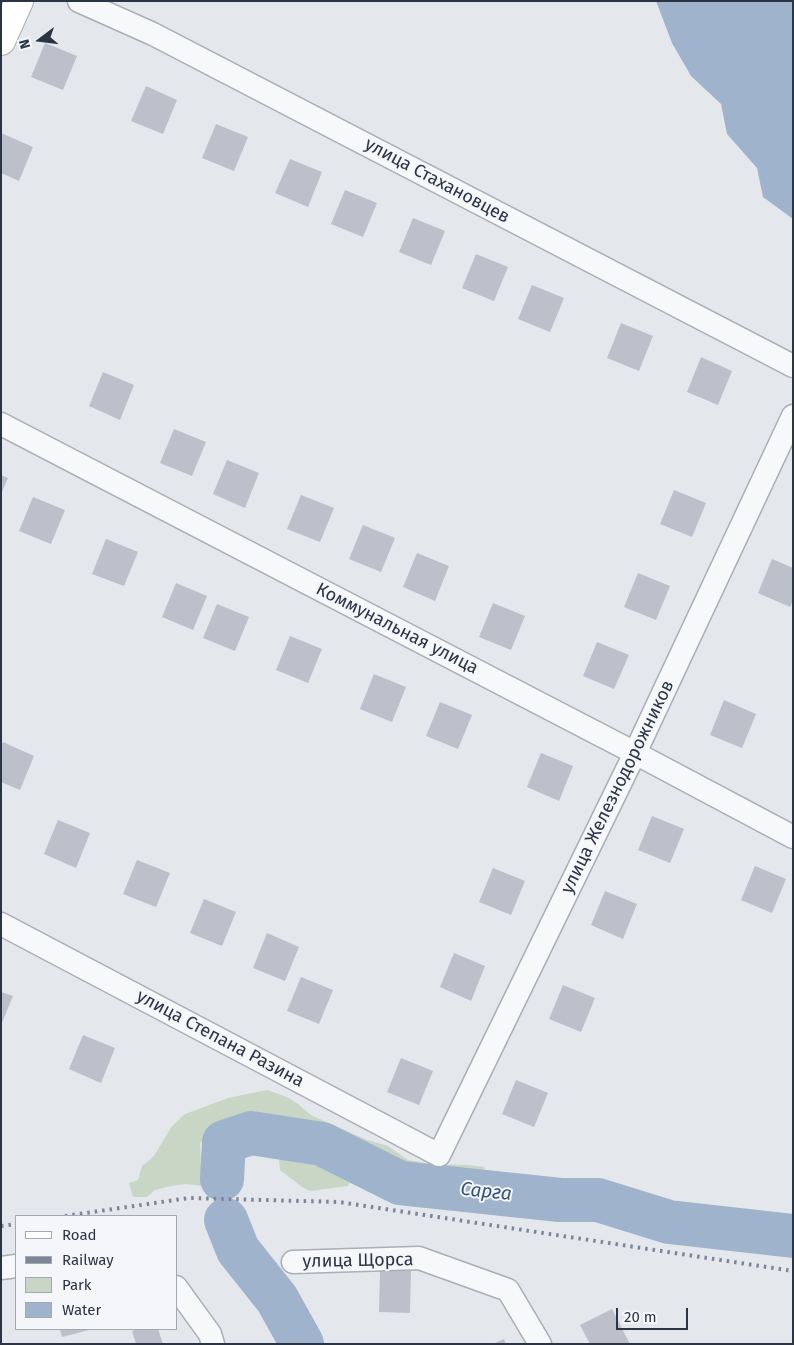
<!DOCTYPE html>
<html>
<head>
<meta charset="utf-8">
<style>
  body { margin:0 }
  #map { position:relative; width:794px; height:1345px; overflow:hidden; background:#e4e7ec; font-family:"Fira Sans",sans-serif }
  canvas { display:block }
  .frame { position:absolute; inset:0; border:2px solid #2b3445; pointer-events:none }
  .legend { position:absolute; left:15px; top:1215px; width:162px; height:115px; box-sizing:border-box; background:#f4f6f9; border:1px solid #a4a8b1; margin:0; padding:6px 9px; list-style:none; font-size:15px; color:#2b3445 }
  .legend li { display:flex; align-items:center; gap:10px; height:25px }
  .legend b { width:25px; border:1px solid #a4a8b1 }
  .north { position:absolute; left:15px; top:15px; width:50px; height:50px; -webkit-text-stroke:4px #f4f6f9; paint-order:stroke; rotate:255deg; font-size:14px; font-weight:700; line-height:20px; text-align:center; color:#2b3445 }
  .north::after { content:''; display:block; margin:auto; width:18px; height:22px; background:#2b3445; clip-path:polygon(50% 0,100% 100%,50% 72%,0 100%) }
  .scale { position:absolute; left:616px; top:1308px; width:72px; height:22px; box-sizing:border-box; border:2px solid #2b3445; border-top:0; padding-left:6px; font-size:15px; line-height:18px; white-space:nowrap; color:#2b3445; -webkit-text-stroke:4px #f4f6f9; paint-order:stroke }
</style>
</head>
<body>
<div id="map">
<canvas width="794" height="1345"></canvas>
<div class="frame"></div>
<ul class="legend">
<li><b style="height:6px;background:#fff"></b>Road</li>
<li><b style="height:6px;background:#7d8696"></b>Railway</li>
<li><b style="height:14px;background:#c9d6c5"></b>Park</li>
<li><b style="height:14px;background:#9fb4cc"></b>Water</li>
</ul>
<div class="north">N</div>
<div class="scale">20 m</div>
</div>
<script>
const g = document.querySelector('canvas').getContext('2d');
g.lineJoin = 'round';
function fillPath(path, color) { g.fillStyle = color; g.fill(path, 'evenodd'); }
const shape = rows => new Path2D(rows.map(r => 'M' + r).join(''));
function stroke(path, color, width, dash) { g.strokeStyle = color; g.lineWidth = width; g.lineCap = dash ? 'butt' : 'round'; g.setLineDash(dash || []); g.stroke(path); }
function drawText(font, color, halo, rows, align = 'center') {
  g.font = font + ' "Fira Sans",sans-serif'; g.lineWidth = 4; g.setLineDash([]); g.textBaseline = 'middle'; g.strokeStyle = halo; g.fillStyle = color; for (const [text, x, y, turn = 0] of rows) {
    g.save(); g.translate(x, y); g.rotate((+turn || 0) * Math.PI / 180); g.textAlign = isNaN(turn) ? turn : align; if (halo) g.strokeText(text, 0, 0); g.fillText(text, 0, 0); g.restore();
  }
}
const green = shape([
  [267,1090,287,1097,298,1104,311,1115,322,1120,367,1140,388,1146,408,1160,431,1164,468,1165,484,1167,492,1187,492,1193,482,1203,469,1198,458,1186,451,1188,442,1188,435,1193,411,1190,399,1175,381,1165,369,1160,358,1162,348,1186,310,1191,302,1187,280,1170,278,1151,270,1144,258,1144,242,1148,232,1145,239,1133,269,1125,271,1117,257,1112,247,1118,223,1126,212,1132,200,1143,201,1167,207,1175,202,1186,186,1184,171,1186,155,1190,147,1197,133,1197,129,1183,138,1180,142,1166,154,1156,172,1126,185,1114,228,1098]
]);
const water = shape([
  [656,1,793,1,793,219,763,197,757,168,727,134,721,104,691,76,672,43]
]);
const river = shape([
  [222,1179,224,1142,251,1133,322,1144,400,1183,560,1200,598,1200,669,1222,793,1236],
  [226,1220,238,1250,277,1299,302,1344]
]);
const building = shape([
  [45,43,77,56,63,90,31,77],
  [146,86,177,100,163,134,131,121],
  [216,124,248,137,234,171,202,158],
  [1,133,33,147,19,181,1,173],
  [290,159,322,172,308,207,275,193],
  [345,190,377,203,363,237,331,224],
  [413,218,445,231,431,265,399,252],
  [476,254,508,267,494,301,462,288],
  [532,285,564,298,550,332,518,319],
  [621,323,653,336,639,371,607,358],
  [701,357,732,371,718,405,687,392],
  [103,372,134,385,120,420,89,406],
  [174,429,206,442,192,476,160,463],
  [227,460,259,473,245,508,213,494],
  [1,475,8,478,1,494],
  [674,490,706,503,692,537,660,524],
  [301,495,334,508,320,542,287,529],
  [33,497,65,510,51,544,19,531],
  [363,525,395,538,381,572,349,559],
  [106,539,138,552,124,586,92,574],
  [417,553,449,566,435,601,403,587],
  [772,559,793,568,793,600,790,607,758,593],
  [638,573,670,586,656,620,624,607],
  [176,583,207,596,193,630,162,617],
  [493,603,525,616,511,650,479,637],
  [217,604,249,617,235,651,203,638],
  [290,636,322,649,308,683,276,670],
  [597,642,629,655,614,689,583,676],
  [374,674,406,687,392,722,360,709],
  [724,700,756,714,742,748,710,735],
  [440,702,472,715,458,749,426,736],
  [3,742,34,756,20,790,1,782,1,746],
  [541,753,573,766,559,801,527,787],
  [652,816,684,829,670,863,638,850],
  [58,820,90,833,76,868,44,854],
  [137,860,170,873,156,907,123,894],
  [755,866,786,879,772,913,741,900],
  [493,868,525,881,511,915,479,902],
  [605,891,637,904,623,939,591,925],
  [204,899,236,912,222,946,190,933],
  [267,933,299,947,285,981,253,968],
  [454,953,485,966,471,1001,440,987],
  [301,977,333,990,319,1024,287,1011],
  [563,985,595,998,581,1032,549,1019],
  [1,992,13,996,1,1025],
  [83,1035,115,1048,101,1083,69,1069],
  [401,1058,433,1071,419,1105,387,1092],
  [516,1080,548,1093,534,1127,502,1114],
  [380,1271,411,1271,410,1313,379,1312],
  [612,1309,630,1344,590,1344,580,1325],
  [60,1329,89,1329,89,1330,62,1337],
  [138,1329,158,1329,163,1344,136,1344,132,1331],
  [504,1339,506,1344,493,1344]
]);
const street = shape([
  [79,1,153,34,793,366],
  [1,424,635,753,793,837],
  [1,924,439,1155,635,753,793,416],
  [293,1262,419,1258,508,1290,540,1344],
  [1,1268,16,1266],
  [176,1287,210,1334,213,1344]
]);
const secondary = shape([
  [1,41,19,1]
]);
const rail = shape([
  [65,1216,189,1198,339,1202,793,1271],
  [1,1226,16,1224]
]);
const streetNames = [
  ["улица Стахановцев",437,181,28],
  ["Коммунальная улица",397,629,27],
  ["улица Железнодорожников",618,787,-64],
  ["улица Степана Разина",220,1039,28],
  ["улица Щорса",358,1261,-1]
];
const waterNames = [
  ["Сарга",486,1192,6]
];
fillPath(green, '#c9d6c5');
fillPath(water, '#9fb4cc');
stroke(river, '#9fb4cc', 44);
fillPath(building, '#bbc0ca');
stroke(street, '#a9aeb7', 25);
stroke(secondary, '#a9aeb7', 30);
stroke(street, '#f7f8fa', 22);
stroke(secondary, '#fff', 28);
stroke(rail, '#7d8696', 4, [2.5, 5]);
drawText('18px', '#2b3445', '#f4f6f9', streetNames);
drawText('italic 19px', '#34527a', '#f4f6f9', waterNames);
</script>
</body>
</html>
